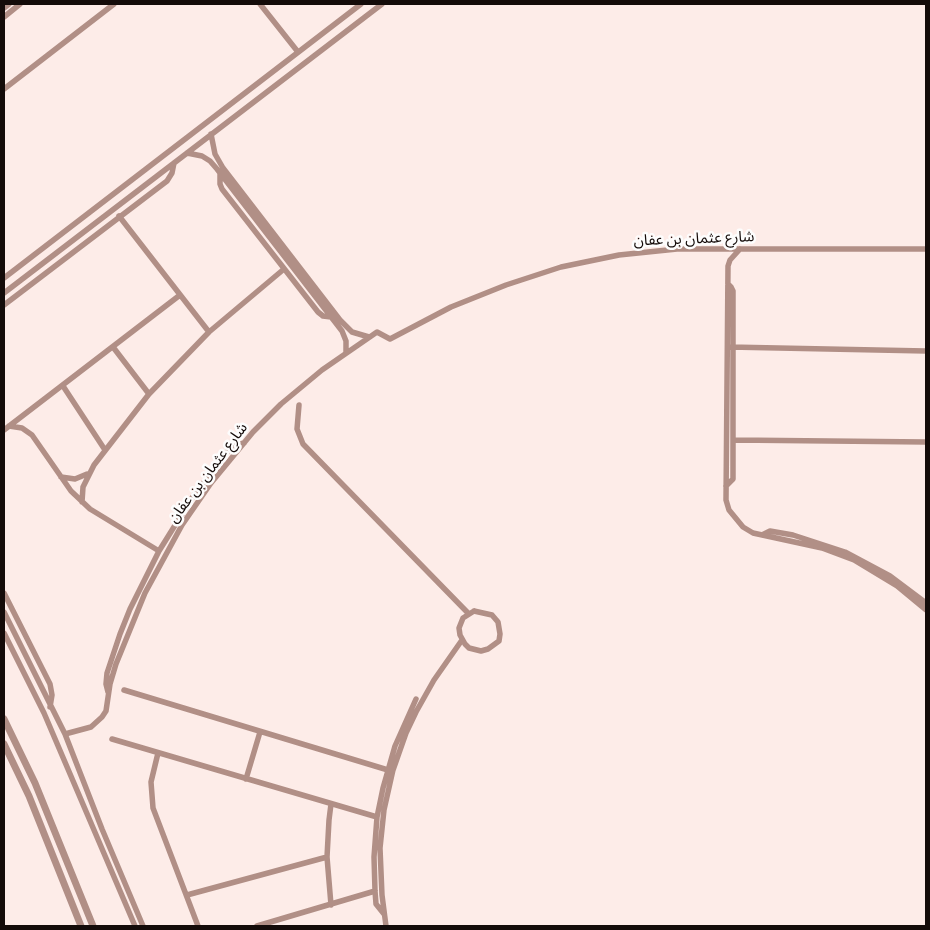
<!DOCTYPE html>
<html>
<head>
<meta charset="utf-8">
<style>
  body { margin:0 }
  #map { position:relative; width:930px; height:930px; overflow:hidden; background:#fdece8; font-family:"Fira Sans Condensed",sans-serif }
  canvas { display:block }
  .frame { position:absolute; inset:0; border:5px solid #140b09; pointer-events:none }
</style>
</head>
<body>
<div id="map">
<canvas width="930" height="930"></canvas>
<div class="frame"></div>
</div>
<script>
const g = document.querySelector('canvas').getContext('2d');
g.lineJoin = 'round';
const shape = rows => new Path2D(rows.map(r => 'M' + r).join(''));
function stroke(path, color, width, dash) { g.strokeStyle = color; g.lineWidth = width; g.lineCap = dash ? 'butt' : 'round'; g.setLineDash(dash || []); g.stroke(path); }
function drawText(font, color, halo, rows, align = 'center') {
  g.font = font + ' "Fira Sans Condensed","Noto Sans Arabic",sans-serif'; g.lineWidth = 5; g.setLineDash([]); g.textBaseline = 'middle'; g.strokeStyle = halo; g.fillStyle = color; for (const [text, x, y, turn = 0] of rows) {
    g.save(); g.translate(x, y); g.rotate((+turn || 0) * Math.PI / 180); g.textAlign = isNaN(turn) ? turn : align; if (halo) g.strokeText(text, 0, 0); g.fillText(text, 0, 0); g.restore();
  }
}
const minor = shape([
  [260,4,298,52],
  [4,8,9,4],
  [4,17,20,4],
  [4,89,114,4],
  [211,134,215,154,223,168,340,320,352,332,369,337],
  [187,153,202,156,210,161,217,169,342,331,346,341,346,353],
  [220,173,220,184,222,189,318,312,323,316,331,317],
  [119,216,209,332],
  [740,249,730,260,728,266,726,500,729,510,743,527,753,533,822,548,854,560,897,586,926,610],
  [4,278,361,4],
  [4,293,382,4],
  [4,305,167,181,172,173,174,163],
  [113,347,149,394],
  [729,347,926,351],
  [63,386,105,450],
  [299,405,297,429,303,444,468,613],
  [9,426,22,428,32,435,71,491,90,509,159,551],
  [4,430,180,295],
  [733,440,926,442],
  [61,477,75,479,87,474],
  [726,486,733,479,733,291,731,287,728,284],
  [82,502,83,487,94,465,149,394,209,332,284,269],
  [762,535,770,531,793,535,845,552,890,576,926,603],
  [4,593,50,684,52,695,50,707],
  [474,611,492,615,498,622,500,634,499,641,488,649,481,651,469,648,465,644,460,635,459,628,463,618,474,611],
  [4,612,65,734,102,829,143,926],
  [4,633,44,713,135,926],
  [124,690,388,770],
  [108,692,106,684,107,673,120,634,130,609,159,551,192,498,227,452,234,446,244,443],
  [65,734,91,727,102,717,106,711,110,684,116,664,145,593,182,525,211,483,253,432,281,404,322,370,377,332,390,339,451,307,506,285,561,267,619,255,677,249,926,249],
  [112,739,377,817],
  [158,753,151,782,153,808,198,926],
  [246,779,260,732],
  [187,895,327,857],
  [331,905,327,857,329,820,331,804],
  [384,914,376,904,375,891,374,857,377,817,383,788,395,746,416,699],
  [257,926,375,891],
  [386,926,382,895,380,848,384,810,393,770,406,733,416,712,434,680,462,640]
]);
const tertiary = shape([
  [4,719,35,783,93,926],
  [4,744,29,796,81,926]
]);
const streetNames = [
  ["شارع عثمان بن عفان",694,239,-2],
  ["شارع عثمان بن عفان",208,473,-53]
];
stroke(minor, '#b18f86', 5.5);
stroke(tertiary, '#b18f86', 7);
drawText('15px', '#140b09', '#fdfdfd', streetNames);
</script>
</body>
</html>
